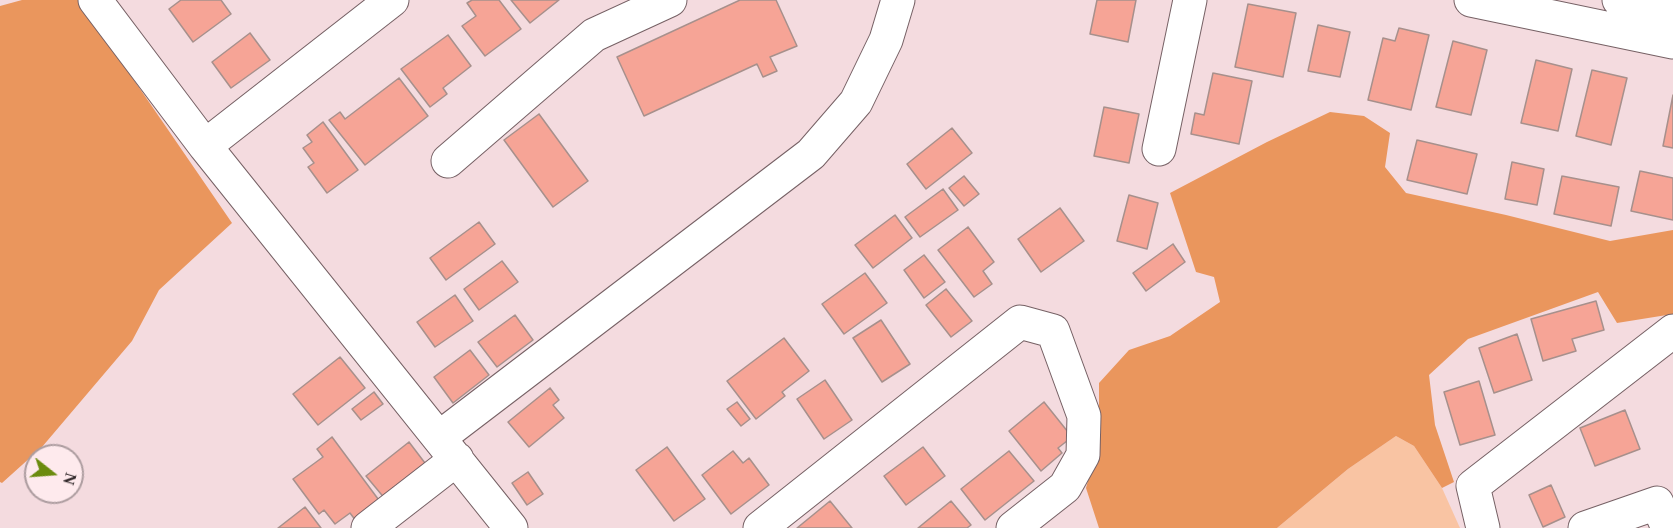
<!DOCTYPE html>
<html>
<head>
<meta charset="utf-8">
<style>
  body { margin:0 }
  #map { position:relative; width:1673px; height:528px; overflow:hidden; background:#f4dbdf; font-family:Georgia,serif }
  canvas { display:block }
  .north { position:absolute; left:24px; top:444px; width:60px; height:60px; box-sizing:border-box; background:#feeaed; border:2px solid #ac9c9f; border-radius:50%; rotate:107deg; font-size:16px; font-weight:700; line-height:24px; text-align:center; color:#302729 }
  .north::after { content:''; display:block; margin:auto; width:21px; height:27px; background:#6b8b0e; clip-path:polygon(50% 0,100% 100%,50% 72%,0 100%) }
</style>
</head>
<body>
<div id="map">
<canvas width="1673" height="528"></canvas>
<div class="north">N</div>
</div>
<script>
const g = document.querySelector('canvas').getContext('2d');
g.lineJoin = 'round';
function fillPath(path, color) { g.fillStyle = color; g.fill(path, 'evenodd'); }
const shape = rows => new Path2D(rows.map(r => 'M' + r).join(''));
function stroke(path, color, width, dash) { g.strokeStyle = color; g.lineWidth = width; g.lineCap = dash ? 'butt' : 'round'; g.setLineDash(dash || []); g.stroke(path); }
const green = shape([
  [1396,436,1414,446,1442,488,1460,528,1277,528,1348,469]
]);
const forest = shape([
  [22,0,79,0,232,223,159,290,132,341,42,447,2,483,0,482,0,6],
  [1330,112,1364,116,1390,133,1385,167,1406,193,1506,215,1610,241,1673,230,1673,314,1617,323,1598,292,1468,339,1429,375,1435,425,1454,482,1442,488,1414,446,1396,436,1348,469,1277,528,1099,528,1086,488,1099,440,1099,383,1129,350,1170,336,1220,302,1214,277,1196,272,1170,193,1267,142]
]);
const building = shape([
  [181,0,221,0,231,14,193,42,169,9,181,0],
  [472,0,499,0,521,29,485,56,462,26,476,16,467,3,472,0],
  [511,0,559,0,530,23,511,0],
  [740,0,776,0,797,46,770,57,777,71,763,77,757,64,644,116,617,57,740,0],
  [1097,0,1136,0,1128,42,1090,34,1097,0],
  [1248,4,1296,13,1283,77,1235,67,1248,4],
  [1318,25,1350,32,1340,77,1308,71,1318,25],
  [1399,28,1429,35,1411,110,1368,100,1383,38,1395,41,1399,28],
  [250,33,270,60,231,88,212,62,250,33],
  [448,35,471,66,443,88,447,94,430,107,401,69,448,35],
  [1453,41,1487,50,1471,115,1436,107,1453,41],
  [1536,60,1572,69,1558,131,1521,123,1536,60],
  [1592,70,1627,78,1611,145,1576,136,1592,70],
  [1213,73,1252,81,1239,144,1191,134,1195,113,1204,115,1213,73],
  [399,78,428,116,365,165,329,120,340,112,345,119,399,78],
  [1673,95,1673,148,1663,146,1673,95],
  [1104,107,1139,114,1129,163,1094,156,1104,107],
  [539,114,588,181,553,207,504,140,539,114],
  [323,122,358,170,327,193,308,167,314,163,303,148,312,142,307,135,323,122],
  [952,128,972,153,926,189,907,164,952,128],
  [1417,140,1477,154,1467,194,1407,180,1417,140],
  [1512,162,1544,169,1537,205,1505,199,1512,162],
  [1640,171,1673,178,1673,220,1631,211,1640,171],
  [964,176,979,194,964,206,949,188,964,176],
  [1562,176,1619,187,1611,226,1554,214,1562,176],
  [943,189,958,210,920,237,905,217,943,189],
  [1129,195,1158,203,1147,249,1117,241,1129,195],
  [1060,208,1084,241,1041,272,1018,239,1060,208],
  [895,215,912,238,873,268,855,245,895,215],
  [479,222,495,244,446,280,430,258,479,222],
  [968,227,994,262,983,271,992,284,974,297,938,250,968,227],
  [1173,244,1185,262,1146,291,1133,273,1173,244],
  [924,255,945,282,924,298,904,270,924,255],
  [502,261,518,282,479,310,464,289,502,261],
  [865,273,887,303,844,334,822,304,865,273],
  [946,289,972,321,951,337,926,305,946,289],
  [455,295,473,321,435,347,417,322,455,295],
  [1596,301,1604,330,1572,339,1576,351,1543,361,1531,319,1596,301],
  [515,315,533,340,497,367,478,342,515,315],
  [881,320,910,364,882,382,853,338,881,320],
  [1517,334,1532,380,1494,393,1479,348,1517,334],
  [784,338,809,371,782,392,785,396,756,419,727,381,784,338],
  [470,350,489,375,453,403,434,377,470,350],
  [340,357,365,388,318,425,293,394,340,357],
  [825,380,852,420,824,439,797,399,825,380],
  [1479,381,1495,435,1460,445,1444,392,1479,381],
  [550,388,559,400,553,405,564,418,529,447,508,422,550,388],
  [374,392,383,404,361,420,352,409,374,392],
  [737,402,750,419,741,426,727,409,737,402],
  [1044,402,1072,437,1058,448,1062,453,1041,471,1009,431,1044,402],
  [1625,410,1640,449,1595,466,1580,428,1625,410],
  [332,437,384,507,359,525,350,513,335,524,324,510,319,514,293,479,323,457,317,449,332,437],
  [409,442,428,467,386,500,366,476,409,442],
  [667,447,705,499,674,521,636,470,667,447],
  [923,447,945,476,906,505,884,476,923,447],
  [733,451,743,463,749,458,769,485,731,514,702,475,733,451],
  [1009,451,1034,481,985,520,961,489,1009,451],
  [528,472,543,494,527,505,512,483,528,472],
  [1551,485,1565,517,1543,527,1529,495,1551,485],
  [830,501,852,528,797,528,830,501],
  [951,501,971,525,967,528,918,528,951,501],
  [305,507,321,528,278,528,305,507]
]);
const minor = shape([
  [95,0,205,146,511,528],
  [1471,0,1673,42],
  [1619,0,1673,11],
  [205,146,392,0],
  [1159,149,1190,0],
  [448,161,594,35,670,0],
  [440,437,811,154,856,102,886,40,898,0],
  [368,528,457,459],
  [760,528,1020,322,1053,331,1084,416,1083,455,1065,487,1013,528],
  [1483,528,1473,486,1673,331],
  [1585,528,1657,503,1668,528]
]);
fillPath(green, '#f9c4a3');
fillPath(forest, '#ea965d');
fillPath(building, '#f6a496');
stroke(building, '#a7908c', 1.5);
stroke(minor, '#766165', 35);
stroke(minor, '#fff', 33);
</script>
</body>
</html>
